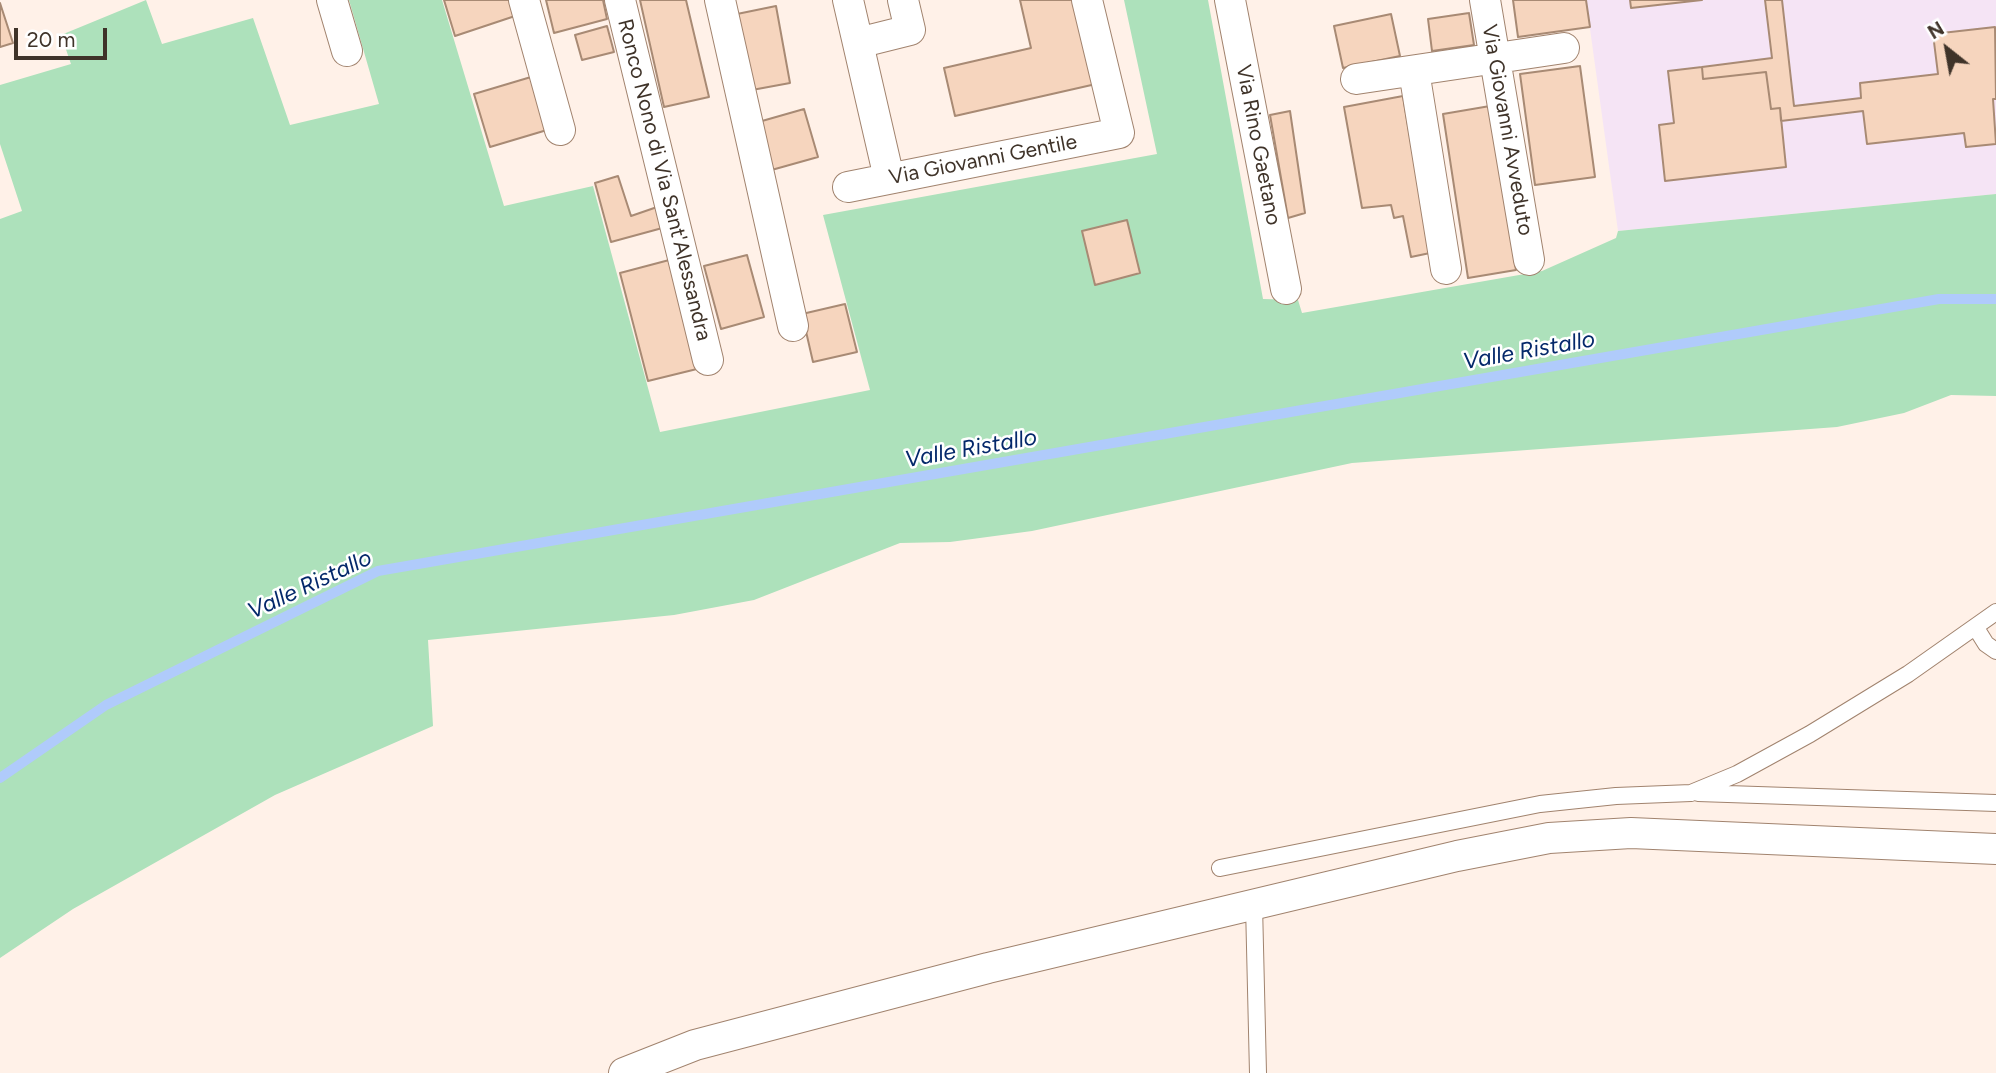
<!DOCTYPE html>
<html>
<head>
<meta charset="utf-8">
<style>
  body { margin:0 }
  #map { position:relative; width:1996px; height:1073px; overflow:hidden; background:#fff1e8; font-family:Figtree,sans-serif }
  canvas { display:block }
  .north { position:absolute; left:1912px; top:14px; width:70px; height:70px; -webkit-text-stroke:5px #fff; paint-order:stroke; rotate:329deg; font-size:19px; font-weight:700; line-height:28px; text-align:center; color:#3f3329 }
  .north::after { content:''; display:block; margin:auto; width:24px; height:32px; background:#3f3329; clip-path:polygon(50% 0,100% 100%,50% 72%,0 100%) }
  .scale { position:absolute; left:14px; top:28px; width:93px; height:32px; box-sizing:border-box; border:4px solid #3f3329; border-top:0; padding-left:9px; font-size:21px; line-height:24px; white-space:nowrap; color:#3f3329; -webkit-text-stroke:5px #fff; paint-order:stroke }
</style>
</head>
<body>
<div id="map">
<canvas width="1996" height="1073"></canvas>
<div class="north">N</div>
<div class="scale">20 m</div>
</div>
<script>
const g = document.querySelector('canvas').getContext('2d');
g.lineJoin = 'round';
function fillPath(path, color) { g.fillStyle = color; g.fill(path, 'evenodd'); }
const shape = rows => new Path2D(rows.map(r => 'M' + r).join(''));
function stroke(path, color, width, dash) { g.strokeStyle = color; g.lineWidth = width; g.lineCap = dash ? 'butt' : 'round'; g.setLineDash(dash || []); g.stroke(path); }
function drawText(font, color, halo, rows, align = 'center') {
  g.font = font + ' Figtree,sans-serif'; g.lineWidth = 5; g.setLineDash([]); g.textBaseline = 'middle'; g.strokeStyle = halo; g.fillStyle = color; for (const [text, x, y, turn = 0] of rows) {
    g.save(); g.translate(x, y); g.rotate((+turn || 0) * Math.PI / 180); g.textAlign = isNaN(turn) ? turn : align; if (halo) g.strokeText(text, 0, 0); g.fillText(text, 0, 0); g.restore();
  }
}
const education = shape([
  [1586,0,1996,0,1996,194,1618,231]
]);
const green = shape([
  [146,0,162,44,253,18,290,125,379,104,349,0,442,0,504,206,593,186,660,432,870,390,823,215,1157,154,1124,0,1208,0,1263,299,1298,300,1302,313,1542,271,1616,238,1618,231,1996,194,1996,396,1951,395,1904,413,1837,427,1352,463,1032,531,950,542,900,543,754,600,674,615,428,640,433,726,275,795,73,909,0,958,0,219,22,211,0,144,0,85,71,64,61,35]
]);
const stream = shape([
  [0,778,106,705,378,571,1939,299,1996,299]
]);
const building = shape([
  [444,0,510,0,515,16,455,36,444,0],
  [546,0,603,0,607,19,554,33,546,0],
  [640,0,686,0,709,97,664,107,640,0],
  [1020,0,1075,0,1096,84,955,116,944,68,1031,48,1020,0],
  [1513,0,1586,0,1590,27,1518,37,1513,0],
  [1630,0,1702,0,1631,8,1630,0],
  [1765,0,1782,0,1794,106,1861,98,1860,83,1938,74,1933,34,1995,27,1996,99,1993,99,1996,144,1966,147,1964,133,1867,144,1863,111,1781,121,1780,108,1771,109,1766,72,1703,79,1702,67,1772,58,1765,0],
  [0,3,13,43,0,47,0,3],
  [776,6,790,83,752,90,737,14,776,6],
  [1469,13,1474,45,1432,51,1428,19,1469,13],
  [1391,14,1400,56,1343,68,1334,26,1391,14],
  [607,26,614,52,582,60,575,35,607,26],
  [1580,66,1595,177,1535,185,1520,74,1580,66],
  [1702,67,1703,79,1766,72,1771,109,1780,108,1786,167,1665,181,1659,125,1674,123,1668,71,1702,67],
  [531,77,547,130,490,147,474,94,531,77],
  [1403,96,1430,253,1411,257,1403,216,1394,218,1391,205,1362,208,1344,107,1403,96],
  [1490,106,1516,270,1468,278,1443,114,1490,106],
  [804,109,818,157,768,171,755,123,804,109],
  [1290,111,1305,213,1288,218,1270,115,1290,111],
  [618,176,631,216,660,206,666,227,611,242,595,183,618,176],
  [1127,220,1140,273,1095,285,1082,231,1127,220],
  [747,255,764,317,721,329,704,266,747,255],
  [673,259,701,368,648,381,620,273,673,259],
  [845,304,857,352,813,362,802,314,845,304]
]);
const lane = shape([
  [1976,628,1986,644,1996,651],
  [1698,793,1996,803],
  [1220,868,1540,804,1616,796,1691,793,1737,774,1810,734,1908,674,1996,612],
  [1254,905,1258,1073]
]);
const street = shape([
  [332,0,347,51],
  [524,0,560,130],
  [620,0,708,360],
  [720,0,793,326],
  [848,0,889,178],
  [1230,0,1286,289],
  [1485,0,1529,260],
  [858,43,910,30,903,0],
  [1414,71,1446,269],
  [1356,79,1564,48],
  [848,187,1119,133,1087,0],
  [624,1073,695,1045,988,968,1457,856,1549,838,1631,833,1996,849]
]);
const streetNames = [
  ["Via Giovanni Avveduto",1507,130,80],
  ["Via Rino Gaetano",1258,145,79],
  ["Via Giovanni Gentile",983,160,-11],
  ["Ronco Nono di Via Sant'Alessandra",664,180,76]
];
const waterNames = [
  ["Valle Ristallo",1529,351,-10],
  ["Valle Ristallo",971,449,-10],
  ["Valle Ristallo",310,585,-25]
];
fillPath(education, '#f5e4f5');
fillPath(green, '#ade1bb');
stroke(stream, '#b0cbfb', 10);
fillPath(building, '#f6d5be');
stroke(building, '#a88a74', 2);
stroke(lane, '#a1836e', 18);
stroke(street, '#a1836e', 32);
stroke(lane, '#fff', 16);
stroke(street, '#fff', 30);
drawText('21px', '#3f3329', '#fff', streetNames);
drawText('italic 23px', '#04286a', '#fff', waterNames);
</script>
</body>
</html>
